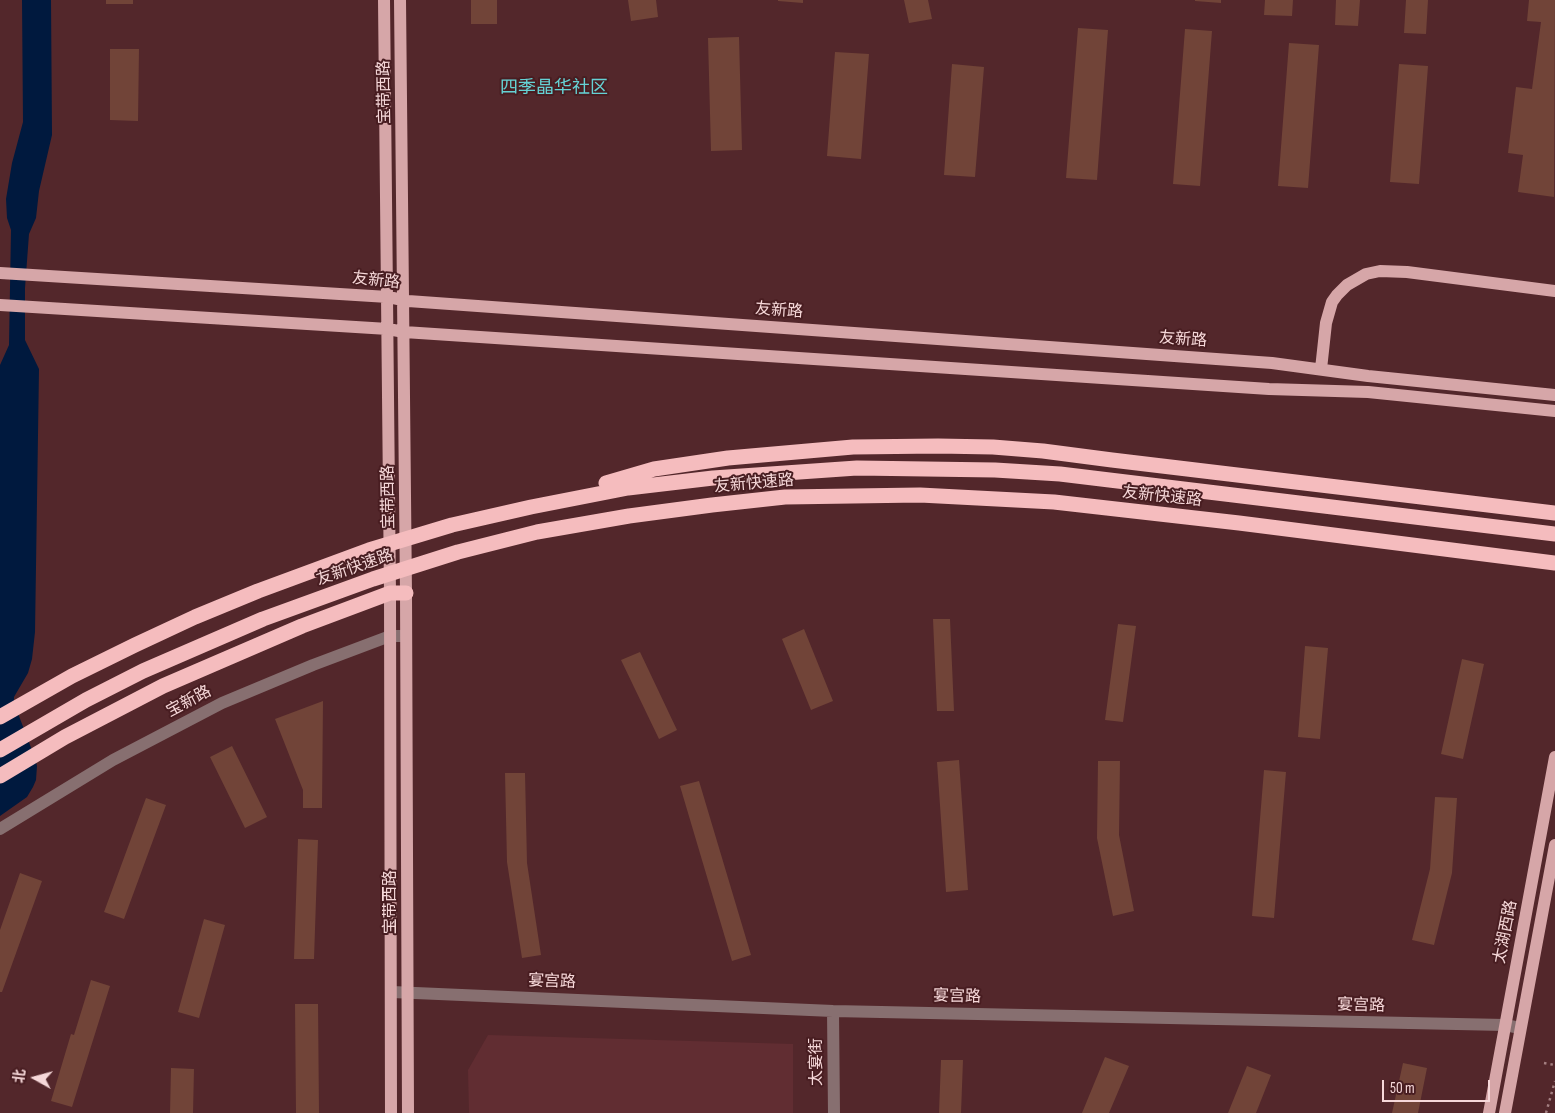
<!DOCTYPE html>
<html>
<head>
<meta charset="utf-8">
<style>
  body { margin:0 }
  #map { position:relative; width:1555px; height:1113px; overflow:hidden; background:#53272b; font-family:"Sofia Sans Condensed","Noto Sans SC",sans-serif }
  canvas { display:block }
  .north { position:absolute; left:10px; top:1053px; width:50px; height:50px; -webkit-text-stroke:4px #481d21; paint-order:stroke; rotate:277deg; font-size:14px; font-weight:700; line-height:20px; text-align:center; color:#f6d8d9 }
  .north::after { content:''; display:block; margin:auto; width:18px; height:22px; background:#f6d8d9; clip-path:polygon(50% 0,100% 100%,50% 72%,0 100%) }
  .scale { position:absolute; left:1382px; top:1080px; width:108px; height:22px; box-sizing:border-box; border:2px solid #f6d8d9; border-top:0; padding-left:6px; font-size:15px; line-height:18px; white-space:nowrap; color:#f6d8d9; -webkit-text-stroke:4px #481d21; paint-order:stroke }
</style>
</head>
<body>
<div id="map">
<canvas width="1555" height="1113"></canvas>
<div class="north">北</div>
<div class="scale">50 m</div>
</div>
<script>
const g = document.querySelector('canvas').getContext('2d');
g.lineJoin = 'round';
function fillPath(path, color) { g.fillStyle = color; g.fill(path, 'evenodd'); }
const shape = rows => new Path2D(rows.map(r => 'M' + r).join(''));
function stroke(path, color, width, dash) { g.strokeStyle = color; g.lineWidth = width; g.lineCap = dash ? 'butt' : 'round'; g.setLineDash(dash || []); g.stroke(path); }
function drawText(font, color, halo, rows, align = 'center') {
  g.font = font + ' "Sofia Sans Condensed","Noto Sans SC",sans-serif'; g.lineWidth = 4; g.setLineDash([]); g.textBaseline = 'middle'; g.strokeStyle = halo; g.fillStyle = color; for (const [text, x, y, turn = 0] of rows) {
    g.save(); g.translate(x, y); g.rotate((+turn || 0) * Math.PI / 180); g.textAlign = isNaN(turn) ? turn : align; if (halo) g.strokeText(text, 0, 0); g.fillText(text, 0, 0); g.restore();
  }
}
const built = shape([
  [488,1035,793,1044,793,1113,469,1113,468,1070]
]);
const water = shape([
  [22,0,51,0,52,135,39,191,36,218,29,234,25,288,25,340,39,369,35,632,32,659,28,673,14,697,14,703,35,758,37,766,36,780,33,787,27,797,0,816,0,365,9,345,11,230,7,218,6,199,12,163,23,122]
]);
const building = shape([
  [106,0,133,0,133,4,106,4],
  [471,0,497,0,497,24,471,24],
  [628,0,656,0,658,17,631,21],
  [778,0,803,0,803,3,778,1],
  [904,0,928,0,932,19,909,23],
  [1195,0,1221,0,1221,3,1195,1],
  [1265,0,1293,0,1292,16,1264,15],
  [1336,0,1360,0,1358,26,1335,25],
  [1406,0,1428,0,1426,34,1404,33],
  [1529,0,1555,0,1554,197,1518,192,1523,155,1508,153,1516,87,1532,89,1541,22,1527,21],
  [1078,28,1108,30,1097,180,1066,178],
  [1185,29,1212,31,1200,186,1173,184],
  [739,37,742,150,711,151,708,38],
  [1289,43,1319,45,1308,188,1278,186],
  [110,49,139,49,138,121,110,120],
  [835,52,869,54,861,159,827,156],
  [952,64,984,67,975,177,944,175],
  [1399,64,1428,66,1419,184,1390,182],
  [933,619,950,619,954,711,937,711],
  [1118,624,1136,626,1123,722,1105,720],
  [804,629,833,701,811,710,782,639],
  [1305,646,1328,648,1320,739,1298,737],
  [640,652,677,730,659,739,621,660],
  [1462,659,1484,664,1463,759,1441,754],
  [323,701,322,808,303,808,303,790,275,719],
  [232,746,267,817,245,828,210,757],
  [959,760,968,890,946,892,937,762],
  [1098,761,1120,761,1119,835,1134,911,1113,916,1097,838],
  [1264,770,1286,772,1274,918,1252,916],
  [505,773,525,773,527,863,541,955,522,958,507,862],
  [699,781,751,955,732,961,680,786],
  [1435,797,1457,798,1452,873,1434,945,1412,940,1430,869],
  [146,798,166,805,124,919,104,912],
  [298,839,318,840,314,959,294,959],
  [20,873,42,881,2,992,0,992,0,930],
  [204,919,225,925,199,1018,178,1012],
  [91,980,110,986,72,1107,51,1101,71,1034,74,1035],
  [295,1004,318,1004,319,1113,296,1113],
  [1105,1057,1129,1066,1109,1113,1082,1113],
  [941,1060,963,1060,961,1113,939,1113],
  [1403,1063,1427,1068,1418,1113,1392,1113],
  [1247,1066,1271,1075,1256,1113,1228,1113],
  [171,1068,194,1069,193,1113,170,1113]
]);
const path = shape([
  [1544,1063,1555,1065],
  [1546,1113,1555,1081]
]);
const minor = shape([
  [0,829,113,760,222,703,313,665,390,636,406,636],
  [392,992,833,1011,1505,1025,1520,1028],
  [833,1011,834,1113]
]);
const major = shape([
  [384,0,390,593,391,1113],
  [400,0,406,593,408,1113],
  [0,273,388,297,408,301,1272,363,1368,376,1555,395],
  [0,305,388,329,404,332,1269,389,1368,392,1555,411],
  [1321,369,1326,323,1332,302,1337,295,1347,285,1366,274,1380,271,1407,272,1555,291],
  [1489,1113,1555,757],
  [1505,1113,1555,845]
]);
const highway = shape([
  [606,483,654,469,728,458,853,447,938,446,993,447,1043,451,1112,460,1555,513],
  [0,717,72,676,135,645,195,617,258,591,369,550,452,525,531,507,628,488,713,478,857,468,995,470,1060,474,1555,534],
  [0,750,86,700,143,671,263,619,373,579,458,552,537,532,629,516,712,505,785,497,920,495,1054,502,1239,523,1555,563],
  [0,776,65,737,163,686,302,626,390,593,406,593]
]);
const streetNames = [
  ["宝带西路",385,92,-91],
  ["友新路",376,281,6],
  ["友新路",779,311,4],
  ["友新路",1183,340,4],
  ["友新快速路",754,484,-5],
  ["宝带西路",389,497,-91],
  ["友新快速路",1162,497,6],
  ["友新快速路",355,568,-19],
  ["宝新路",189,702,-28],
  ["宝带西路",391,902,-90],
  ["太湖西路",1506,932,-79],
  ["宴宫路",552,982,2],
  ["宴宫路",957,997,1],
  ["宴宫路",1361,1006,1],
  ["太宴街",817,1062,-90]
];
const neighbourhoodNames = [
  ["四季晶华社区",554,88]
];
fillPath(built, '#612d32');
fillPath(water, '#00193e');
fillPath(building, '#714438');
stroke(path, '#a47f81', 2.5, [2.5, 4]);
stroke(minor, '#876f70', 12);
stroke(major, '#d6a6a8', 12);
stroke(highway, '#f5bcbe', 15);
drawText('16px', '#f6d8d9', '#481d21', streetNames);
drawText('18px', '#65d2d4', '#481d21', neighbourhoodNames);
</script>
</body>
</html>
